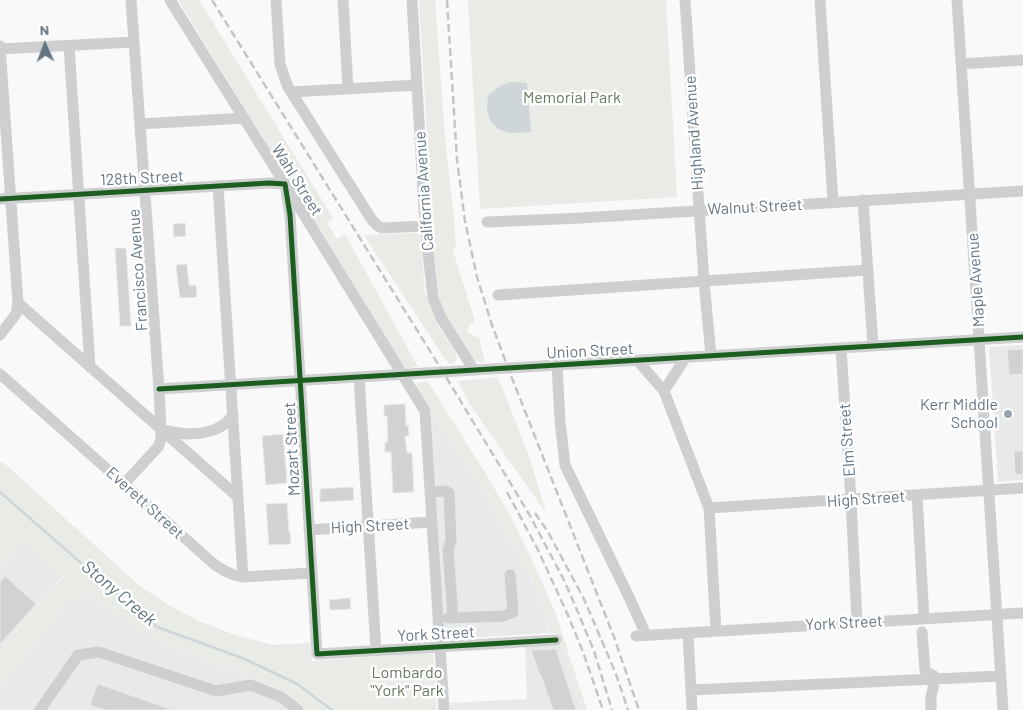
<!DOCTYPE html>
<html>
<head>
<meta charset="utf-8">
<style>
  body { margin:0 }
  #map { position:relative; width:1023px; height:710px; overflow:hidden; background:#f9f9f9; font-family:Barlow,sans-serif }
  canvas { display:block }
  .north { position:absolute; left:20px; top:20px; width:50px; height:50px; -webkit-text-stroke:4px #fff; paint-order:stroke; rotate:358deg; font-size:14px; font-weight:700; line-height:20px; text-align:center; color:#657683 }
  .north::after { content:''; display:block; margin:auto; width:18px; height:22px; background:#657683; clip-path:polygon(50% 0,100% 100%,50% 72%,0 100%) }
</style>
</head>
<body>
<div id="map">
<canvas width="1023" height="710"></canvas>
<div class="north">N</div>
</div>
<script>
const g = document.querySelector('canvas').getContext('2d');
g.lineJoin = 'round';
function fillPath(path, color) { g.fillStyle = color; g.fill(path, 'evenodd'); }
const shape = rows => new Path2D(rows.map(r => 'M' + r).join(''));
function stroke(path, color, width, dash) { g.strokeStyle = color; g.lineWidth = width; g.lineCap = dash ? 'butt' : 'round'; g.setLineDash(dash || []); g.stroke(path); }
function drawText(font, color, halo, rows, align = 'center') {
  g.font = font + ' Barlow,sans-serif'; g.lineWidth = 5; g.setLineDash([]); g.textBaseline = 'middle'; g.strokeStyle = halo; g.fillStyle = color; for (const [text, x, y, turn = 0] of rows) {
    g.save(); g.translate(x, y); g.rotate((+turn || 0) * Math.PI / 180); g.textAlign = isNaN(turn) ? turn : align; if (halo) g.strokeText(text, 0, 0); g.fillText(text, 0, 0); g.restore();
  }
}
const built = shape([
  [1023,345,1023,480,998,482,989,347],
  [431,410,484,492,541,597,549,633,449,639,445,636],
  [23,540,64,575,0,649,0,567],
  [82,595,93,599,172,648,217,664,262,682,292,697,307,710,0,710,0,686,69,599],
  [561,645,582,710,450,710,449,703,527,699,525,647]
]);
const green = shape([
  [178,0,199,0,333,218,327,223,337,239,345,234,418,367,407,368,403,365],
  [419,0,435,0,445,138,453,209,456,247,453,251,475,321,469,326,467,332,476,337,479,337,485,363,476,361,472,357,455,334,441,307,438,293,431,242,433,237],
  [468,0,666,0,677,197,480,209],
  [416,233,419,235,421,242,425,294,439,327,454,350,457,357,455,362,451,365,445,359,364,235],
  [498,377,529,456,546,513,470,405,458,381],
  [417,382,428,382,486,474,511,517,540,577,555,612,587,710,582,710,561,645,556,633,549,633,541,597,484,492,417,388],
  [0,462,5,464,140,586,170,606,201,622,238,636,274,645,310,643,312,661,433,652,437,710,307,710,292,697,262,682,217,664,172,648,141,630,93,599,82,595,69,599,0,686,0,649,64,576,23,540,0,567]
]);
const water = shape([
  [510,82,527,83,531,132,509,133,498,129,490,120,487,111,488,96,498,87]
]);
const stream = shape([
  [0,492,89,570,157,627,245,659,297,684,332,710]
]);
const building = shape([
  [185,223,186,236,174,237,173,224,185,223],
  [115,248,126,248,131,326,120,326,115,248],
  [187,264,189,286,196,285,197,297,180,298,176,265,187,264],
  [1023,349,1023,374,1009,375,1007,350,1023,349],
  [405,404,406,426,408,425,409,436,405,436,407,453,412,453,414,492,393,493,391,452,385,452,385,442,388,442,387,416,384,416,384,405,405,404],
  [283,434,287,483,266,485,262,436,283,434],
  [1014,451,1023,451,1023,474,1015,475,1014,451],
  [353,487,354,500,320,502,320,489,353,487],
  [287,503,289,533,290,533,291,544,269,545,266,504,287,503],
  [5,576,36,604,0,644,0,582,5,576],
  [350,598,351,609,330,610,329,600,350,598],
  [556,649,576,710,553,710,541,675,540,675,531,650,556,649],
  [98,684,170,709,170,710,105,710,90,705,98,684]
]);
const minor = shape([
  [170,0,285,184,425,411,444,710],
  [276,0,280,64,285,79,288,87,372,220,378,226,382,228,425,226],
  [343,0,348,89],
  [412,0,425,226,433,298,441,318,474,370],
  [685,0,704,281,711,356],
  [820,0,833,202],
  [957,0,1003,710],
  [0,46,18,303,16,314,0,335],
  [69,46,90,367],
  [0,49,134,42],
  [961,64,1023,60],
  [291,92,417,85],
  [140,124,244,118],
  [218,186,243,577],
  [0,199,269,183,285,184,290,215,317,654,556,640],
  [863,200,873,346],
  [487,222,581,218,1023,191],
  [498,295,868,270],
  [18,303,238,497],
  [841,348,851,500,857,623],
  [637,360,664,391,709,508,716,631],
  [557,365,560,421,565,465,629,597,646,635],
  [0,374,215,565,225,571,234,575,243,577,311,573],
  [359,377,376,650],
  [159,389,1023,337],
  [664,391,686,357],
  [161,430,186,434,202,433,214,430,222,426,228,421,233,415],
  [124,484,158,447,161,439,161,430,159,389,131,0],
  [430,492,445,491,449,493,451,541,448,549,453,618],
  [917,495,924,619],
  [709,508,1023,488],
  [309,530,431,522],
  [448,618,504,616,513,612,510,575],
  [922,632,925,670,926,672,933,675,935,679,931,697,931,710],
  [688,633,692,710],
  [636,636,1023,613],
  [691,690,1001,676],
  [40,710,78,655,99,652,216,691,251,685,281,697,298,710]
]);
const rail = shape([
  [212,0,443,372,529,514,564,580,577,610,594,651,612,710],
  [447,0,457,160,465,221,477,277,492,325,508,368,614,637,639,710],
  [507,492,537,548,567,613,583,652,603,710],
  [535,513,548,532,584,599,616,674,628,710]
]);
const cycleway = shape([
  [0,199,269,183,285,184,290,215,317,654,556,640],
  [159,389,1023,337]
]);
const markers = [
  [1008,414,5,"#99a4ac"]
];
const parkNames = [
  ["Memorial Park",572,98],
  ["Lombardo",407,673],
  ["\"York\" Park",407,691]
];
const streetNames = [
  ["Highland Avenue",694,133,-94],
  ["128th Street",142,178,-3],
  ["Wahl Street",297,180,58],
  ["California Avenue",424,191,-94],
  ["Walnut Street",755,207,-3],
  ["Francisco Avenue",138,270,-94],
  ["Maple Avenue",976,280,-94],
  ["Union Street",590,351,-3],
  ["Elm Street",847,440,-94],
  ["Mozart Street",292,449,-93],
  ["High Street",866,499,-4],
  ["Everett Street",145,503,42],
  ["High Street",370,526,-3],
  ["York Street",844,623,-3],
  ["York Street",436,634,-3]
];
const poiNames = [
  ["Kerr Middle",998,405],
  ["School",998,423]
];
const waterNames = [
  ["Stony Creek",119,593,40]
];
fillPath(built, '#e8e9e9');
fillPath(green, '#e8ebe6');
fillPath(water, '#ced6d9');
stroke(stream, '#ced6d9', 2.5);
fillPath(building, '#d0d2d3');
stroke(building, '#e8e8e8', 1);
stroke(minor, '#cecfd0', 11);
stroke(rail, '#c3c5c6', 2.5, [8, 4]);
stroke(cycleway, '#1b5e20', 5);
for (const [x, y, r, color] of markers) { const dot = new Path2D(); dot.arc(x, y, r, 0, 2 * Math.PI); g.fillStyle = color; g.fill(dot); stroke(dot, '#fff', 2); }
drawText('16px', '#687a64', '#fff', parkNames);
drawText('16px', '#657683', '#fff', streetNames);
drawText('16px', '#657683', '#fff', poiNames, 'right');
drawText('italic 18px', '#60757c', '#fff', waterNames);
</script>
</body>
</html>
